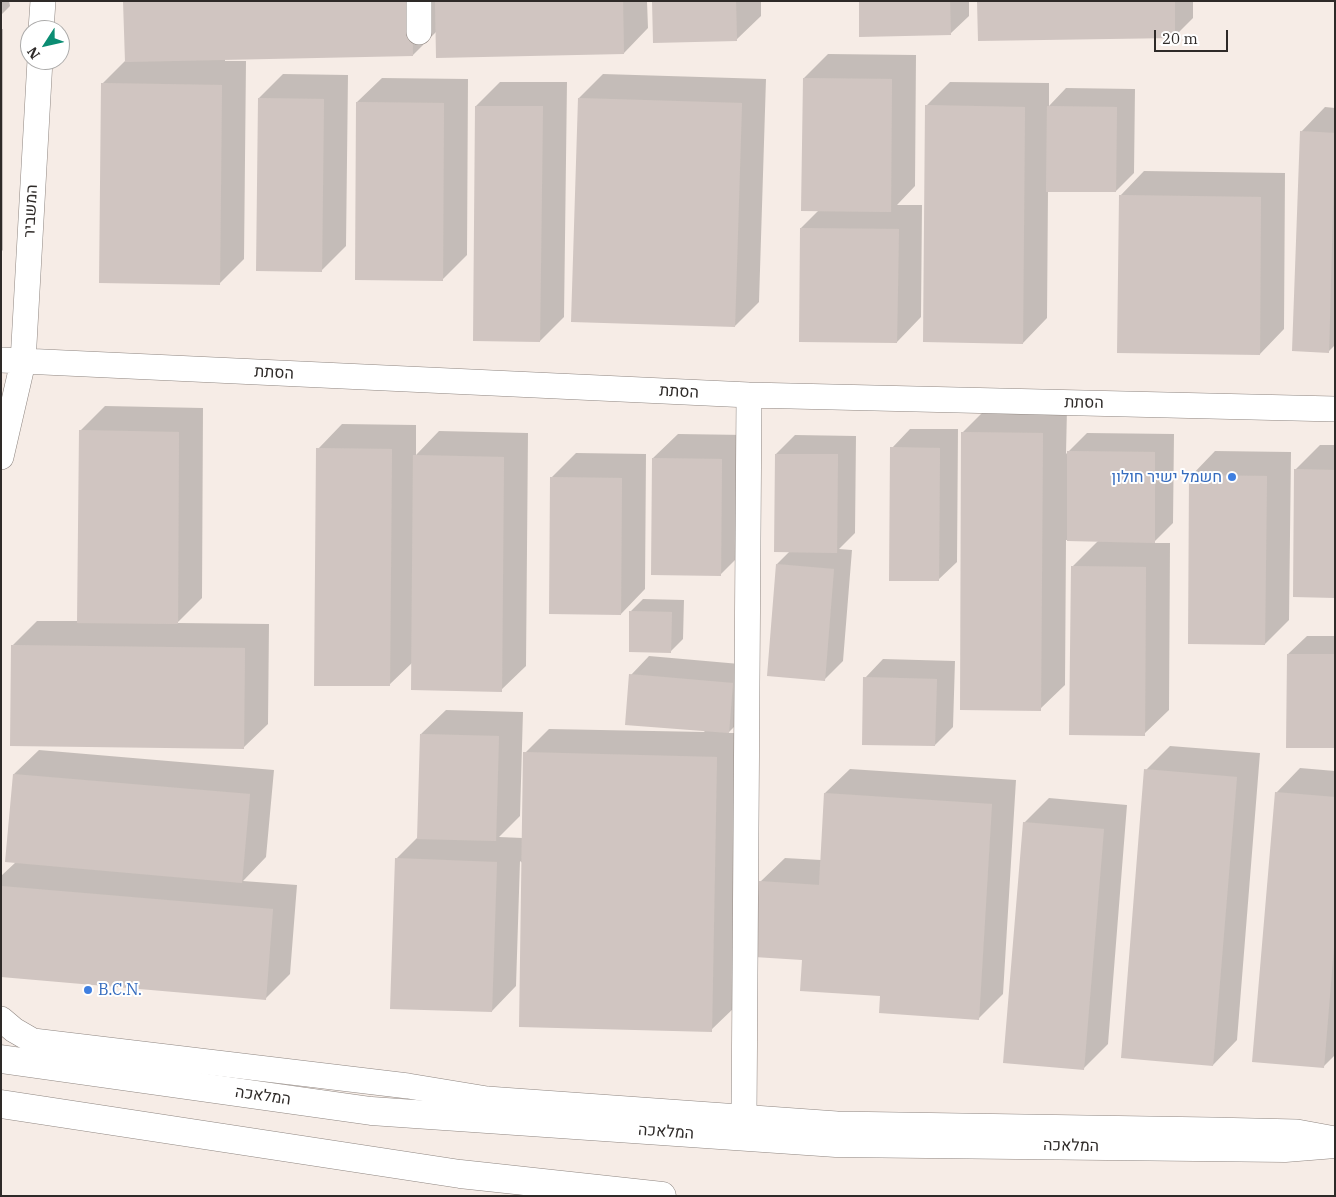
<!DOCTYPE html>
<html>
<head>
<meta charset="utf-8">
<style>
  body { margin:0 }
  #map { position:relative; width:1336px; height:1197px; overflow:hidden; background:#f6ece6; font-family:"IBM Plex Serif",serif }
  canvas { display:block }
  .frame { position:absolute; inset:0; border:2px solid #2e2a28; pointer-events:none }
  .north { position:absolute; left:20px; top:20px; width:50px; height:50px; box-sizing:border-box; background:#fff; border:1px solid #abaaa9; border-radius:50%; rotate:235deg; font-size:14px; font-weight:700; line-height:20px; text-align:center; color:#2e2a28 }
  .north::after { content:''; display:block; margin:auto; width:18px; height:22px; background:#0b8d73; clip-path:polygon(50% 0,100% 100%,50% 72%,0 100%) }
  .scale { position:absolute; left:1154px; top:30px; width:74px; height:22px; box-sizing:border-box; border:2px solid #2e2a28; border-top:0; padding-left:6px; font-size:15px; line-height:18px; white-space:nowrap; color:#2e2a28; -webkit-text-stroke:4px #fff; paint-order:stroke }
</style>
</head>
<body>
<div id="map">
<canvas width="1336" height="1197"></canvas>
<div class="frame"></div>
<div class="north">N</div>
<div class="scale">20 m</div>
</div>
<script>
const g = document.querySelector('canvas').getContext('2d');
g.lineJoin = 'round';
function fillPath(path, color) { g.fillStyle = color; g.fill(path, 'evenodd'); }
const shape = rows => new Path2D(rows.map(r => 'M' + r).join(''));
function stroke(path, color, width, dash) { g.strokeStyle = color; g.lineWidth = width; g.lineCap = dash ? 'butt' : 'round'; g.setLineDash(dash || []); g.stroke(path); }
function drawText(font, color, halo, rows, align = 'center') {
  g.font = font + ' "IBM Plex Serif",Heebo,serif'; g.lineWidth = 4; g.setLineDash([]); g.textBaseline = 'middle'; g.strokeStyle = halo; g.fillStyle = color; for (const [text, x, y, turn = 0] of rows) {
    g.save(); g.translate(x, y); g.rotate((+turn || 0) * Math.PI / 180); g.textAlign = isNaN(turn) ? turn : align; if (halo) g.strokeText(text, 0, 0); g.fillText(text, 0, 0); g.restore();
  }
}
const shadow = shape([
  [1,1,9,1,10,6,1,15],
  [125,1,647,1,648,28,624,53,437,31,413,55,225,59,225,61,246,61,244,259,219,284,102,84,126,60],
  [654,1,761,1,761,16,736,40],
  [860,1,969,1,969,16,950,34],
  [978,1,1193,1,1193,18,1175,36],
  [1,29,3,29,3,250,1,252],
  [828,54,916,55,915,186,897,205,922,205,921,317,897,342,801,228,819,210,804,78],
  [283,74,348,75,346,246,321,271,259,98],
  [603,74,766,79,759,302,735,326,579,98],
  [382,78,468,79,467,255,442,280,357,102],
  [500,82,567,82,564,317,540,341,476,106],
  [950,82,1049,83,1049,106,1066,88,1135,89,1134,173,1116,191,1048,190,1047,318,1023,343,926,106],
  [1325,107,1335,108,1335,345,1329,351,1301,132],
  [1144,171,1285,173,1284,329,1260,354,1120,196],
  [105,406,203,408,202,598,177,623,269,624,268,724,243,748,13,645,37,621,78,621,80,431],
  [987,408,1067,409,1066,454,1087,433,1174,434,1173,523,1153,543,1170,543,1169,710,1144,734,1072,567,1098,541,1066,540,1065,685,1040,709,962,433],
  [342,424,416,425,416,455,439,431,528,433,526,666,501,690,413,662,389,685,318,449],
  [910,429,958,429,957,562,938,580,892,448],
  [678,434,746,435,745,550,720,575,653,458],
  [795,435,856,436,855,533,839,549,852,550,843,661,824,680,777,564,790,551,776,454],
  [1320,445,1335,445,1335,596,1295,470],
  [1215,451,1291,452,1289,620,1265,644,1191,476],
  [576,453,646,454,645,589,621,614,551,478],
  [643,599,684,600,683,639,671,651,630,612],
  [1307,636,1335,636,1335,747,1288,654],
  [649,656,751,665,747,714,728,733,741,733,736,1006,711,1030,520,861,516,986,492,1011,397,858,419,836,421,734,446,710,523,712,520,816,499,837,523,838,525,753,549,729,705,732,631,675],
  [883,659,955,661,953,727,935,745,865,678],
  [1170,746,1260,753,1237,1040,1213,1065,1146,770],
  [39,750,274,770,266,857,243,881,297,885,290,974,265,999,1,975,1,876,16,862,14,774],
  [1300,768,1335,771,1335,1055,1323,1067,1276,793],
  [850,769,1016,780,1003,994,978,1019,881,995,803,959,760,882,785,858,821,860,825,793],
  [1049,798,1127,805,1108,1044,1083,1069,1024,823]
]);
const building = shape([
  [123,1,412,1,413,56,125,62],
  [435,1,623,1,624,54,436,58],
  [652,1,736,1,737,41,653,43],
  [859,1,950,1,951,35,859,37],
  [977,1,1175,1,1175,38,978,41],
  [803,78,892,79,891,212,801,211],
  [101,83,222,85,220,285,99,283],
  [258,98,324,99,322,272,256,271],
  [578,98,742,103,735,327,571,322],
  [356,102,444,103,443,281,355,280],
  [925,105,1025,107,1023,344,923,342],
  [475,106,543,106,540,342,473,341],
  [1047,106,1117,107,1116,192,1046,192],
  [1300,131,1335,133,1329,353,1292,351],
  [1119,195,1261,197,1260,355,1117,353],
  [800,228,899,229,897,343,799,342],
  [79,430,179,432,178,624,77,623],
  [961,432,1043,433,1041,711,960,710],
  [890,447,940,448,939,581,889,581],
  [316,448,392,449,390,686,314,686],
  [1067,451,1155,452,1155,543,1067,541],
  [775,454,838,454,837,553,774,552],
  [413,455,504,457,502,692,411,690],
  [652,458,722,459,721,576,651,575],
  [1294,469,1335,470,1335,598,1293,597],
  [1189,475,1267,476,1265,645,1188,644],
  [550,477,622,478,621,615,549,614],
  [776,564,834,569,825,681,767,676],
  [1071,566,1146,567,1145,736,1069,735],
  [629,611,672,612,671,653,629,652],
  [11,645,245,648,244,749,10,746],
  [1287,654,1335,654,1335,748,1286,748],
  [629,674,733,683,729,733,625,725],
  [863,677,937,679,935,746,862,745],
  [420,734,499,736,496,841,417,839],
  [523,752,717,757,712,1032,519,1027],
  [1144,769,1237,777,1213,1066,1121,1058],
  [13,774,250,794,242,883,5,862],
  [1275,792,1335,797,1335,934,1324,1068,1252,1062],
  [824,793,992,804,979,1020,879,1013,880,996,800,991,802,960,754,957,759,881,819,885],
  [1023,822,1104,829,1084,1070,1003,1063],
  [395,858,497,862,492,1012,390,1009],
  [1,886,273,909,266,1000,1,977]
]);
const minor = shape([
  [41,30,43,1],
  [419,32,419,1],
  [1,360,749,395,1335,409],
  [1,457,23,362,40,60],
  [1,1019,14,1030,33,1041,408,1086,487,1099,837,1124,1212,1130,1297,1132,1335,1139],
  [744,1118,749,395]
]);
const major = shape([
  [1,1059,371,1111,836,1143,1285,1148,1335,1144],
  [1,1104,460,1174,662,1196]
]);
const markers = [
  [1232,477,5,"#3f7fe0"],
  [88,990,5,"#3f7fe0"]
];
const streetNames = [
  ["המשביר",31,211,-87],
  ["הסתת",274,373,3],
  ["הסתת",679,392,3],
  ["הסתת",1084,403,1],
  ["המלאכה",263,1096,8],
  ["המלאכה",666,1132,4],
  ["המלאכה",1071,1146,1]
];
const shopNames = [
  ["חשמל ישיר חולון",1222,477],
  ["B.C.N.",98,990,"left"]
];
fillPath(shadow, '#0003');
fillPath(building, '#d0c5c1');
stroke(minor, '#8f8681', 26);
stroke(major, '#8f8681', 29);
stroke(minor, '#fff', 25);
stroke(major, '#fff', 28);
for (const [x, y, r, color] of markers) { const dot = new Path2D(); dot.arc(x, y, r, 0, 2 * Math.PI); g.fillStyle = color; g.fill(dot); stroke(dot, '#fff', 2); }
drawText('16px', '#2e2a28', '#fff', streetNames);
drawText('16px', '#366cbe', '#fff', shopNames, 'right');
</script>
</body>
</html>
